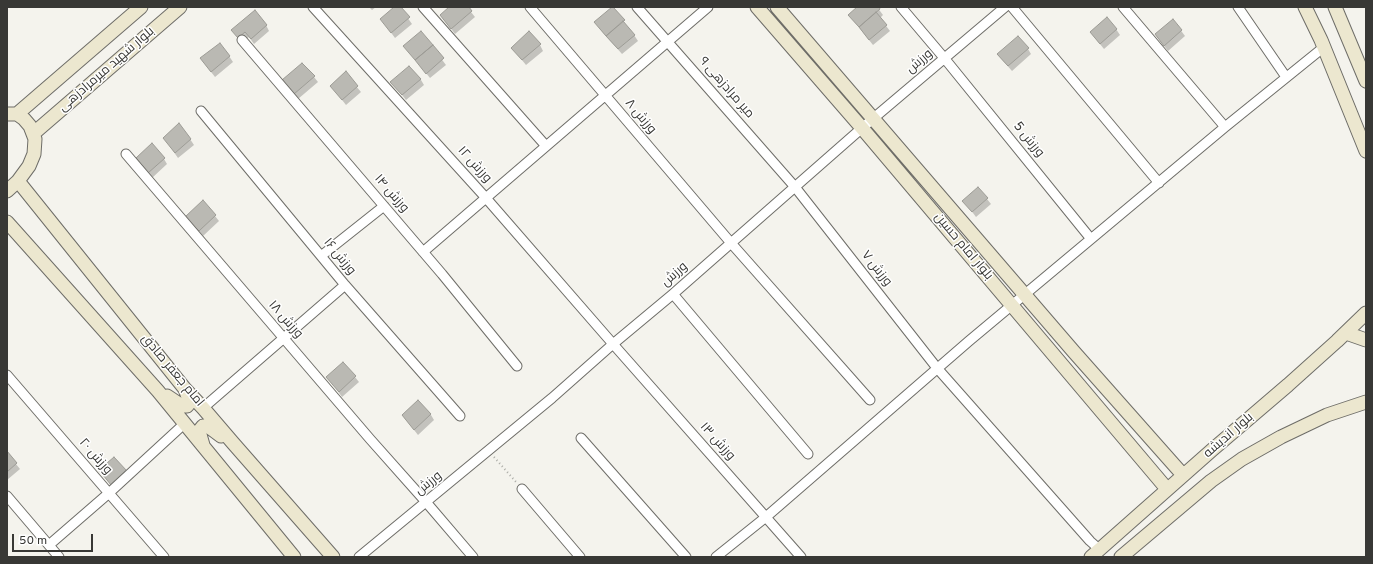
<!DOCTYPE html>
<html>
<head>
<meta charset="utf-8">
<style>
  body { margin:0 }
  #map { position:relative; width:1373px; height:564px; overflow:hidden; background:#f4f3ed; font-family:Overpass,sans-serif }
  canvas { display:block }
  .frame { position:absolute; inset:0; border:8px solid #383835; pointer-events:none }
  .scale { position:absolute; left:12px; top:534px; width:81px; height:18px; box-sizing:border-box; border:2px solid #383835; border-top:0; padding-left:5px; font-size:12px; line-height:14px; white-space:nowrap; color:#383835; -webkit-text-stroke:3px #fff; paint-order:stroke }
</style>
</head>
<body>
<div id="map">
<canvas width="1373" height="564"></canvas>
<div class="frame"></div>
<div class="scale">50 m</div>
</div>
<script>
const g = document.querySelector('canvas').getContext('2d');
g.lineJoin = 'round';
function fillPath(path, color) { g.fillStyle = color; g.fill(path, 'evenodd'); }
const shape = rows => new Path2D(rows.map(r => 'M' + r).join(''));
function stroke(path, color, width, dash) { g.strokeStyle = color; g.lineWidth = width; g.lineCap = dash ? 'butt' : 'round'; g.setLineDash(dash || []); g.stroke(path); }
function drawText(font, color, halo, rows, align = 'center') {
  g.font = font + ' Overpass,Cairo,sans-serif'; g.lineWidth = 3; g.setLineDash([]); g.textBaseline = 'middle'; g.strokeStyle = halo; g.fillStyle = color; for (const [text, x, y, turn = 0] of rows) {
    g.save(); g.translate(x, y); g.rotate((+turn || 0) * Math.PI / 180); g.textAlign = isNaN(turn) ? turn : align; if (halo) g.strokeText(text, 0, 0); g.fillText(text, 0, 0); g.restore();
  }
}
const shadow = shape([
  [369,7,376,7,372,10],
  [396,7,400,7,412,24,395,38,381,19],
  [450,7,467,7,475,17,455,34,441,15],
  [858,7,877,7,883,15,880,18,890,31,873,45,849,15],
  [1173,20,1185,36,1168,51,1156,35],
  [266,25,269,31,254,44,249,37,242,43,233,30],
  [599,28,634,35,638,41,622,54],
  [1116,29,1120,35,1104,49,1091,33],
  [421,32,446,65,430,78,404,46],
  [540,45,543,51,526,65,512,48],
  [1028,49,1031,54,1012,71,998,55],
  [229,56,233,62,215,77,201,59],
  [302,64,314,77,318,82,298,99,287,86],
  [409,67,421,80,424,85,406,100,392,82],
  [345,73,361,92,346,105,331,86],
  [164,138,190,139,194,145,178,158],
  [137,158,164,159,167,164,152,178],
  [987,199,991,204,976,217,964,201],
  [215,216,219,221,203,236,190,222],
  [343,363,355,377,359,382,342,397,328,377],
  [418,401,431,415,434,420,418,435,403,416],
  [7,453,20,469,7,480]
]);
const building = shape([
  [394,7,401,7,410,17,391,33,380,19,394,7],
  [449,7,469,7,472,11,451,29,440,15,449,7],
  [612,7,613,7,625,20,606,36,594,22,612,7],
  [857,7,879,7,880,9,859,27,848,15,857,7],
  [255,10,267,25,251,39,245,32,238,38,231,30,255,10],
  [876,12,887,25,869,40,859,27,876,12],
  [1107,17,1117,29,1100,44,1090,32,1107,17],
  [1173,19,1182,30,1164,46,1155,34,1173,19],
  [623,21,635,35,618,49,606,36,623,21],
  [421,31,433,45,415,60,403,46,421,31],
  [529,31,541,44,522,60,511,48,529,31],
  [1018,36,1029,48,1008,66,997,54,1018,36],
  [220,43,230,56,211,72,200,58,220,43],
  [433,45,444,58,426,74,415,60,433,45],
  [302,63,315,76,294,94,282,80,302,63],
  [409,66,421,79,402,95,390,82,409,66],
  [346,71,358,86,342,100,330,86,346,71],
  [179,123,191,139,175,153,163,138,179,123],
  [152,143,165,158,148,173,136,158,152,143],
  [978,187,988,198,972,212,962,201,978,187],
  [203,200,216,215,199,231,185,217,203,200],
  [343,362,356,376,339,392,326,377,343,362],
  [418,400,431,414,414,430,402,415,418,400],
  [7,451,17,463,7,472,7,451],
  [114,457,127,471,111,485,99,470,114,457]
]);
const path = shape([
  [494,457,516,482]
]);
const street = shape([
  [313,7,486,198,613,344,801,557],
  [423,7,546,146],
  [530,7,731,243,870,400],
  [637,7,795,187,937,368,1090,541,1099,549],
  [901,7,945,59,1091,239],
  [1012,7,1159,183],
  [1123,7,1225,127],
  [1238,7,1286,77],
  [242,40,442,274,517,366],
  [201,111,345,285,460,416],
  [126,154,370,439,426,502,473,557],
  [423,252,708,7],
  [321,256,384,206],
  [673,294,808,454],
  [7,375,164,557],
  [203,408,345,285],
  [581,438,686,557],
  [522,489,580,557],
  [7,496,59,557],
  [49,545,109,493,184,424],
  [359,557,552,398,613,344,673,294,862,128,1005,7],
  [716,557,766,517,969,341,1225,127,1324,47]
]);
const secondary = shape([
  [757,7,862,128,1167,489],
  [777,7,1074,352,1183,475],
  [1305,7,1321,40,1366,151],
  [1335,7,1366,81],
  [7,114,17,114,24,119,30,126,35,139,34,154,29,166,18,181,7,191],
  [17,114,141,7],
  [34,133,180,7],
  [18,181,185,389,203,408,233,443,333,557],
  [7,222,158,391,294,557],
  [1346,333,1366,340],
  [167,396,182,406,187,406,190,402,185,389],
  [203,445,199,431,203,426,206,426,209,427,221,436],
  [1091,557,1212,450,1288,385,1337,341,1366,313],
  [1121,557,1211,481,1242,459,1281,437,1327,415,1366,402]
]);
const streetNames = [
  ["ورزش",920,62,-40],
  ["بلوار شهید میرمرادزهی",107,70,-41],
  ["میر مرادزهی ۹",726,88,49],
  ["ورزش ۸",640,117,50],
  ["ورزش 5",1028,140,51],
  ["ورزش ۱۲",474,165,48],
  ["ورزش ۱۴",391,194,49],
  ["بلوار امام حسین",963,247,50],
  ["ورزش ۱۶",339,257,51],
  ["ورزش ۷",876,269,52],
  ["ورزش",675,275,-41],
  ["ورزش ۱۸",285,320,49],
  ["امام جعفر صادق",172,371,50],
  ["بلوار اندیشه",1229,436,-41],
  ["ورزش ۱۳",717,442,48],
  ["ورزش ۲۰",95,457,49],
  ["ورزش",429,484,-39]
];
fillPath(shadow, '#0003');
fillPath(building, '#bab9b3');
stroke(building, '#9c9b95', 1);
stroke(street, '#6e6d68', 11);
stroke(secondary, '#6e6d68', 15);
stroke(path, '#aaaaa5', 2, [1, 3]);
stroke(street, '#fff', 9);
stroke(secondary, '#ece7cf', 13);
drawText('13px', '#383835', '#fff', streetNames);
</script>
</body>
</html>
